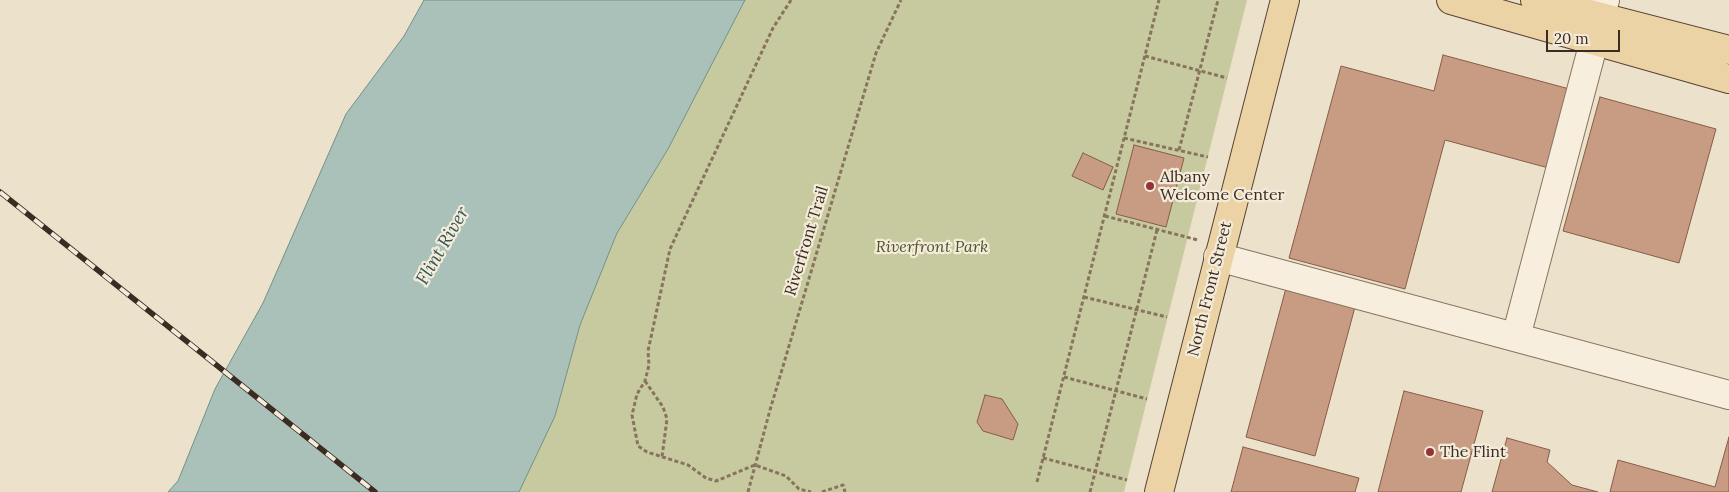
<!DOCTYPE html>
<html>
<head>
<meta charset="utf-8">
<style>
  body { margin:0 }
  #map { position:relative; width:1729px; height:492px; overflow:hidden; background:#ece1ca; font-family:Lora,serif }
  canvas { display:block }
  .scale { position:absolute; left:1546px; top:30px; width:74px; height:22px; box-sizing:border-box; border:2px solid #3a2c22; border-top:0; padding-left:6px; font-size:15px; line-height:18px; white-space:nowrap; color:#3a2c22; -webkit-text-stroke:4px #f4ebda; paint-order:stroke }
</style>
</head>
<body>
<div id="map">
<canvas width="1729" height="492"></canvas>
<div class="scale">20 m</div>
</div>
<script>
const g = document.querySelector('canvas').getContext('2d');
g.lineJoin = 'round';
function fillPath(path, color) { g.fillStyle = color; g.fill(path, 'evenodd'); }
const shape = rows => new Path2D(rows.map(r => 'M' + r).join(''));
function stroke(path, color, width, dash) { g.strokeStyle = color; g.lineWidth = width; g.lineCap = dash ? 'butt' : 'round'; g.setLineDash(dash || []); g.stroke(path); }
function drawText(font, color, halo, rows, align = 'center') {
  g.font = font + ' Lora,serif'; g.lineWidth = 4.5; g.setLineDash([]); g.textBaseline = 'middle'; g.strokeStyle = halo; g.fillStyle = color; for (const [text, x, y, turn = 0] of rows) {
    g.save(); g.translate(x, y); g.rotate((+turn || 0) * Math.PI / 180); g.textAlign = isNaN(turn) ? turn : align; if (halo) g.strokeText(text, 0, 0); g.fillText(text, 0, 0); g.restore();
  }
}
const green = shape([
  [745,0,1247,0,1124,492,519,492,555,416,580,325,617,233,668,149]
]);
const water = shape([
  [424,0,745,0,668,149,617,233,580,325,555,416,519,492,168,492,178,481,215,389,263,303,346,114,404,36,424,0]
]);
const building = shape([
  [1443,55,1577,91,1556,170,1445,140,1405,289,1289,258,1341,66,1434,91,1443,55],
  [1600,97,1716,129,1679,263,1563,231,1600,97],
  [1134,145,1184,158,1166,227,1116,214,1134,145],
  [1083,153,1113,167,1103,190,1072,176,1083,153],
  [1286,288,1355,307,1315,456,1246,437,1286,288],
  [1404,391,1483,411,1461,492,1378,492,1404,391],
  [985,395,1002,399,1018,424,1013,440,983,431,977,422,985,395],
  [1729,437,1729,492,1610,492,1618,460,1715,487,1729,437],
  [1507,438,1550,450,1547,462,1572,485,1598,492,1492,492,1507,438],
  [1243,447,1359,478,1355,492,1231,492,1243,447]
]);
const path = shape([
  [791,0,773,28,670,249,648,351,649,365,645,381,637,394,632,415,638,446,647,452,688,465,706,478,716,481,755,465,786,476,799,489,811,492],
  [1145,56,1227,78],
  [1124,138,1208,157],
  [1179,150,1218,0],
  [1105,216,1198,240],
  [1084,297,1167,317],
  [1064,377,1147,399],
  [645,381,663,407,667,419,662,457],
  [1043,458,1127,480],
  [1037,482,1159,0],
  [748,492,770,410,876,53,901,0],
  [822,492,843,485,845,492],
  [1090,492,1157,230]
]);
const minor = shape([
  [1218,257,1729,395],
  [1516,337,1605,0]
]);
const major = shape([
  [1451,0,1729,79],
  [1535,0,1729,50],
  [1159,492,1285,0]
]);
const rail = shape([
  [0,192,375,492]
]);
const markers = [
  [1150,186,5,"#943338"],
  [1430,452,5,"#943338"]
];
const poiNames = [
  ["Albany",1160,177],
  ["Welcome Center",1160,195],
  ["The Flint",1440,452]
];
const streetNames = [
  ["Riverfront Trail",807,241,-73],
  ["North Front Street",1210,289,-76]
];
const parkNames = [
  ["Riverfront Park",932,247]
];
const waterNames = [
  ["Flint River",443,246,-60]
];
fillPath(green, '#c7ca9e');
fillPath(water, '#aac1b9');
stroke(water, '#719087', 1);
fillPath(building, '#c89c83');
stroke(building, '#865d47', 1);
stroke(minor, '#88735f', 30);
stroke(major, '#574233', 30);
stroke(path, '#88735f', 3, [4, 2.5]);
stroke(minor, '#f7eedd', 28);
stroke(major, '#ecd3a6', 28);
stroke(rail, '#3a2c22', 5.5);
stroke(rail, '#f4ebda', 4, [11]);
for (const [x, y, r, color] of markers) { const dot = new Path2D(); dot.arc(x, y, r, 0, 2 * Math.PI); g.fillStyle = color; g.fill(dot); stroke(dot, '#f4ebda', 2); }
drawText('16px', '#3a2c22', '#f4ebda', poiNames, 'left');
drawText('16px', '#3a2c22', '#f4ebda', streetNames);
drawText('italic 16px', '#4c552a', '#f4ebda', parkNames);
drawText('italic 18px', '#325854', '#f4ebda', waterNames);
</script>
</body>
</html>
